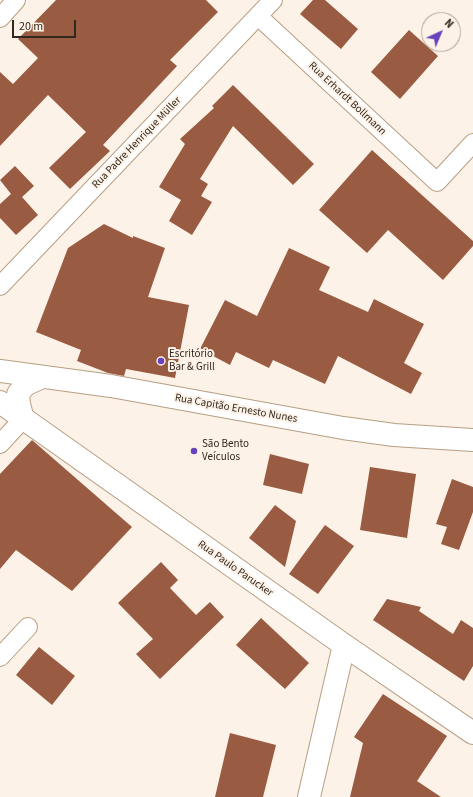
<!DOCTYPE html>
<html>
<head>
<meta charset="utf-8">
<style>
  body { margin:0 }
  #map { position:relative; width:473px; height:797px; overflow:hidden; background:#fdf2e7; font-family:"Source Sans 3",sans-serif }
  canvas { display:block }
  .north { position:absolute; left:421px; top:12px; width:40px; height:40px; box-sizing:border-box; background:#fdf2e7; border:1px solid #aca196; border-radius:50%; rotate:44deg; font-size:11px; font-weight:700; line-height:16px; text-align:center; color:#32281d }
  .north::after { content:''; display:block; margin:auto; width:14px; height:18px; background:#6942bb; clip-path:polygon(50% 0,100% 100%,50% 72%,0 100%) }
  .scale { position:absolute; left:12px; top:20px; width:64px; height:18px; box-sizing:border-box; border:2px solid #32281d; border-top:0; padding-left:5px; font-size:12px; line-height:14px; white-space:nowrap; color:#32281d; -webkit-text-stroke:3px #fdf2e7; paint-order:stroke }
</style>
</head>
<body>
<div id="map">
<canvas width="473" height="797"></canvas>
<div class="north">N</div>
<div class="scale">20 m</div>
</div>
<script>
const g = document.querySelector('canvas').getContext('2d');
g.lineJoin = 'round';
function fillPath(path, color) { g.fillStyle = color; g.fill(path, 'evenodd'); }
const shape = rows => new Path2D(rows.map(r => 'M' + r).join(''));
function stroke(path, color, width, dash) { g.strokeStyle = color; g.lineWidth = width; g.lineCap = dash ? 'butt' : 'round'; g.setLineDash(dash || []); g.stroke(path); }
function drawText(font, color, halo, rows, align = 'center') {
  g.font = font + ' "Source Sans 3",sans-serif'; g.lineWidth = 4; g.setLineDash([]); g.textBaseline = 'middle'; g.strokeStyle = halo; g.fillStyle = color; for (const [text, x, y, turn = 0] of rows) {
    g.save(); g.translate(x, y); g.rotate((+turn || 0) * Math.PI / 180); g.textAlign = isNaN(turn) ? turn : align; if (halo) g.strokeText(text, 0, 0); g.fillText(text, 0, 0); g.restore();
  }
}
const building = shape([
  [56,0,206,0,218,12,170,60,177,66,103,145,110,151,70,189,49,168,86,132,48,95,0,146,0,72,13,84,38,58,18,39],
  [313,0,325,0,358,29,341,49,300,14],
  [409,30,438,56,400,99,371,72],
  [233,85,314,164,293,185,233,126,200,179,208,184,201,196,212,202,192,235,169,221,181,200,159,187,185,144,180,139,214,108,212,106],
  [372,150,473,241,473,246,443,280,388,230,367,253,319,210],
  [15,166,34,186,22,197,38,215,16,235,0,218,0,204,11,194,0,180],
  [104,224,133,238,133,236,165,248,148,297,189,305,175,378,126,369,124,376,108,373,77,361,81,350,36,332,68,248],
  [289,248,330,267,319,290,368,312,374,299,424,324,404,363,422,373,411,394,338,356,325,384,273,360,269,368,236,352,230,365,200,349,225,300,257,316],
  [32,440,132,527,72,591,16,550,0,569,0,474],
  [270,454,309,464,302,494,263,485],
  [370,467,416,474,407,538,360,530],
  [452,479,473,487,473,512,459,550,441,544,447,527,436,524],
  [275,505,296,521,285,567,249,538],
  [325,525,354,546,318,594,289,574],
  [161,562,178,580,170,588,196,615,210,602,224,617,160,679,136,654,153,639,118,603],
  [387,599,421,607,419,611,453,634,461,620,473,628,473,666,464,681,373,620],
  [261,618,309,663,285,689,236,645],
  [39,647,75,676,52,705,16,675],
  [383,694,447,736,417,781,441,797,350,797,363,743,354,737],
  [230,733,276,745,263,797,215,797]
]);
const street = shape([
  [258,16,437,182,473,143],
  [0,18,16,0],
  [0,286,273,0],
  [0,444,23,419],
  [0,657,28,627]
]);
const secondary = shape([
  [0,371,111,386,343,428,394,435,473,440],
  [0,402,344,645,473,733],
  [23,419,19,404,18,394,25,385,42,377],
  [309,797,344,645]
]);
const markers = [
  [161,361,4,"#6942bb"],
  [194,451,4,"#6942bb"]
];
const streetNames = [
  ["Rua Erhardt Bollmann",347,99,43],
  ["Rua Padre Henrique Müller",137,143,-46],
  ["Rua Capitão Ernesto Nunes",236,409,10],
  ["Rua Paulo Parucker",235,569,35]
];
const poiNames = [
  ["Escritório",169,355],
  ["Bar & Grill",169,368],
  ["São Bento",202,445],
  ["Veículos",202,458]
];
fillPath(building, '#995c42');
stroke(street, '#b69f83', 20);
stroke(secondary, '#b69f83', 24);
stroke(street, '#fff', 18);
stroke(secondary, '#fff', 22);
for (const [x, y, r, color] of markers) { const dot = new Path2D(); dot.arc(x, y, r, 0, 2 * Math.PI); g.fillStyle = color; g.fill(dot); stroke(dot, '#fdf2e7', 1.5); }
drawText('11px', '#32281d', '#fdf2e7', streetNames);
drawText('11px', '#32281d', '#fdf2e7', poiNames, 'left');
</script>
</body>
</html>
